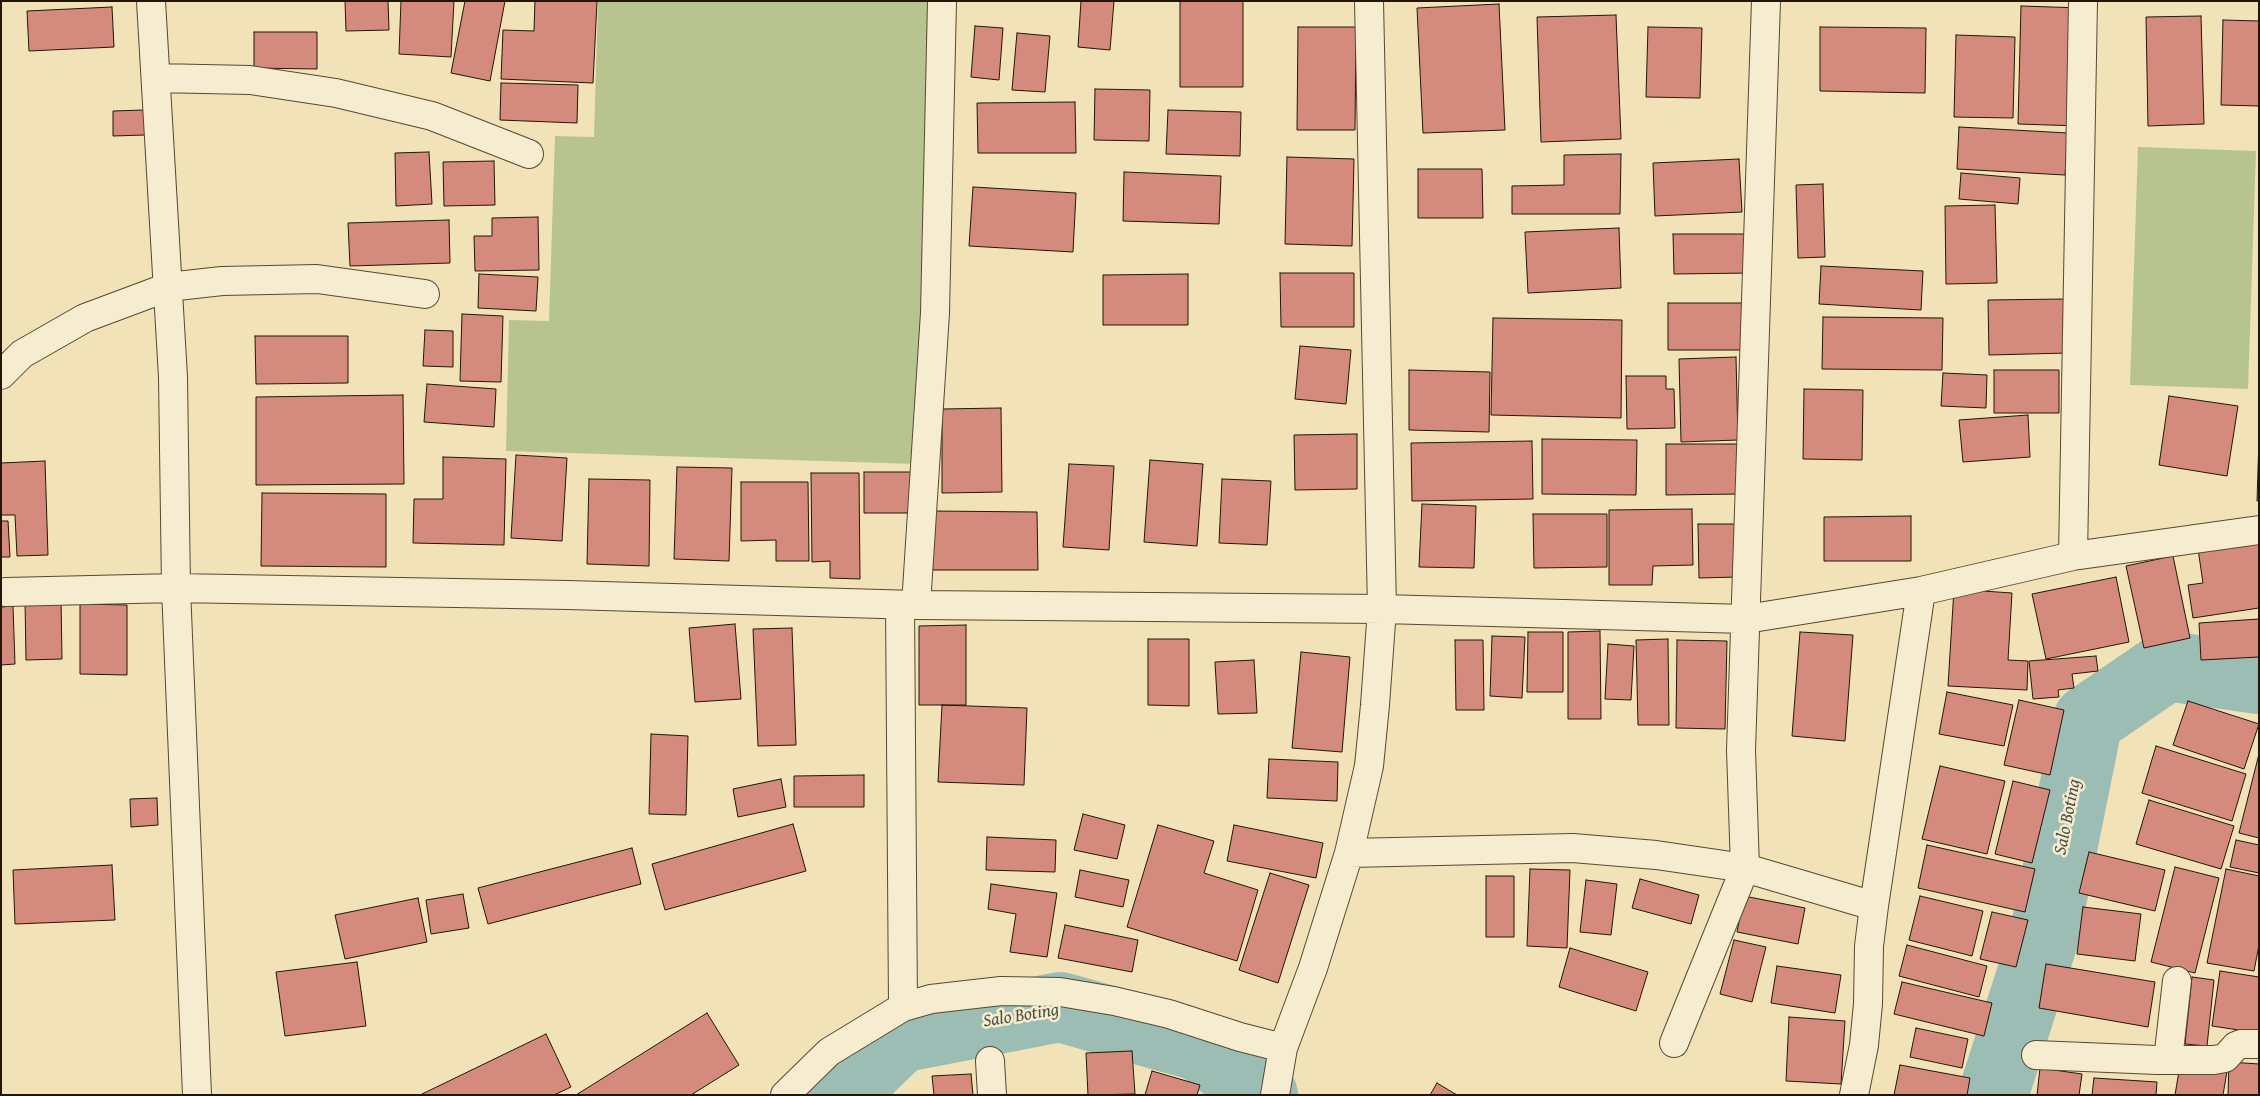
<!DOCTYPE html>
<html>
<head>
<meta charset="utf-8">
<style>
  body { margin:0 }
  #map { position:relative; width:2260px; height:1096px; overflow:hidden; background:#f1e2b7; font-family:"Gentium Book Plus",serif }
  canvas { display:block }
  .frame { position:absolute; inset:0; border:2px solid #231606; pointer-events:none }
</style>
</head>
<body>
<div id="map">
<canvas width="2260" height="1096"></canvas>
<div class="frame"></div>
</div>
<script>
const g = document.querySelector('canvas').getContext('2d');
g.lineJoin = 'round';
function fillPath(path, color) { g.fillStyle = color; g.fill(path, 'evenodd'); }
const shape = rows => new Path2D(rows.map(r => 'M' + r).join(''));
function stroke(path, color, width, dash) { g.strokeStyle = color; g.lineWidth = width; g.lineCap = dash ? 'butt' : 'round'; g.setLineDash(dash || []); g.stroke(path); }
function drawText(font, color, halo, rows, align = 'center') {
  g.font = font + ' "Gentium Book Plus",serif'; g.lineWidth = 5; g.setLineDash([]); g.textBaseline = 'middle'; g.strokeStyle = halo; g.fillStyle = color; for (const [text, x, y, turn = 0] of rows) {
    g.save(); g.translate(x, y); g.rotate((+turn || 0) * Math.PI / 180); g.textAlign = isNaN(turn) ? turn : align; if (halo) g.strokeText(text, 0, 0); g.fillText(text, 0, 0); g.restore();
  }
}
const green = shape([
  [598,1,931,1,916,464,506,451,509,320,549,321,555,136,594,137],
  [2138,147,2256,151,2248,389,2130,385]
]);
const river = shape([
  [841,1095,900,1038,1060,1007,1199,1046,1263,1095],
  [1993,1095,2044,937,2088,720,2167,666,2259,679]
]);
const building = shape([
  [345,1,388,1,389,30,346,31,345,1],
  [401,1,454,1,451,57,399,54,401,1],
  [465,1,505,1,490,81,451,73,465,1],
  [535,1,597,1,593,83,501,79,503,30,534,31,535,1],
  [1081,1,1114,1,1110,50,1078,47,1081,1],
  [1180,1,1243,1,1243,87,1180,87,1180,1],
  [1499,4,1505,130,1423,133,1417,8,1499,4],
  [2021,6,2083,8,2080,126,2018,124,2021,6],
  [112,7,114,47,29,51,27,11,112,7],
  [1616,15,1621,139,1541,142,1537,17,1616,15],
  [2201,16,2204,124,2148,126,2146,17,2201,16],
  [2223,20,2259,21,2259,106,2221,105,2223,20],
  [975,26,1003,28,999,80,971,77,975,26],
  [1298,27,1356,27,1355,130,1297,130,1298,27],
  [1648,27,1702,28,1700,98,1646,97,1648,27],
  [1820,27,1926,28,1925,93,1820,91,1820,27],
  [254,32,317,32,317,69,254,68,254,32],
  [1017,33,1050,36,1045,92,1012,90,1017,33],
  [1956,35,2015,37,2013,118,1954,117,1956,35],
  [501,83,578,85,577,123,500,120,501,83],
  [1095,89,1150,90,1149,141,1094,140,1095,89],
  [1075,102,1076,153,978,153,977,103,1075,102],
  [144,110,145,135,113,136,113,111,144,110],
  [1168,110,1241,112,1240,156,1166,154,1168,110],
  [1959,127,2068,133,2065,175,1957,169,1959,127],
  [429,152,432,204,396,206,395,153,429,152],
  [1621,154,1620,214,1512,214,1512,186,1564,185,1564,155,1621,154],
  [1287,157,1354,159,1352,246,1285,244,1287,157],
  [1739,159,1742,212,1655,216,1653,163,1739,159],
  [494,161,495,205,444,206,443,162,494,161],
  [1418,169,1482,169,1483,218,1418,218,1418,169],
  [1124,172,1221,176,1219,224,1123,221,1124,172],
  [1961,173,2020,178,2018,204,1959,199,1961,173],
  [1823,184,1825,257,1798,258,1796,185,1823,184],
  [973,187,1076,193,1073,252,969,246,973,187],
  [1995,205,1997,283,1946,284,1945,206,1995,205],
  [538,217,539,270,475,271,474,236,492,236,492,218,538,217],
  [449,220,450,263,350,266,348,223,449,220],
  [1619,228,1621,288,1528,293,1525,232,1619,228],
  [1673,234,1751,234,1751,273,1674,274,1673,234],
  [1821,266,1923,271,1921,310,1819,304,1821,266],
  [1280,273,1354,273,1354,327,1281,327,1280,273],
  [479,274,538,277,536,311,478,308,479,274],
  [1188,274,1188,325,1103,325,1103,275,1188,274],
  [2067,299,2068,353,1989,355,1988,300,2067,299],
  [1668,303,1749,303,1749,350,1668,350,1668,303],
  [462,314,503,316,501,382,460,381,462,314],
  [1823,317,1943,318,1942,370,1822,369,1823,317],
  [1493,318,1622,320,1621,418,1491,415,1493,318],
  [425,330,453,331,453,367,423,366,425,330],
  [255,336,348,336,348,383,256,384,255,336],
  [1300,346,1351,350,1346,404,1295,399,1300,346],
  [1736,357,1738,440,1681,442,1679,359,1736,357],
  [1409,370,1490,372,1489,432,1409,430,1409,370],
  [1994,370,2059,370,2059,413,1994,413,1994,370],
  [1943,373,1987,375,1986,408,1941,406,1943,373],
  [1626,376,1666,376,1666,389,1674,389,1675,428,1627,429,1626,376],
  [427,384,496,389,494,427,424,422,427,384],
  [1804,389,1863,390,1862,460,1803,459,1804,389],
  [403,395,404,484,256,485,256,397,403,395],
  [2169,396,2238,406,2227,476,2159,465,2169,396],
  [1001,408,1002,492,942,493,942,409,1001,408],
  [2028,415,2030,457,1963,462,1959,420,2028,415],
  [1357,434,1357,489,1295,490,1294,435,1357,434],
  [1542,439,1637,440,1636,495,1542,494,1542,439],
  [2259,439,2259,501,2257,501,2259,439],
  [1532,441,1533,499,1412,501,1411,443,1532,441],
  [1666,444,1739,444,1739,494,1666,495,1666,444],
  [516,455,567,458,562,541,511,538,516,455],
  [443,457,506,459,504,545,413,543,414,499,443,499,443,457],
  [1150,460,1203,464,1197,546,1144,542,1150,460],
  [45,461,48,555,17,556,15,515,1,515,1,463,45,461],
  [1069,464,1114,466,1109,550,1063,547,1069,464],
  [677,467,732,468,729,561,674,559,677,467],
  [864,472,913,472,913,513,864,513,864,472],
  [811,473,859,473,860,579,830,578,830,561,812,562,811,473],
  [589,479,650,480,649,566,587,564,589,479],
  [1222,479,1271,481,1267,545,1219,543,1222,479],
  [741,482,808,482,809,561,776,561,776,540,741,541,741,482],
  [262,493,386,494,386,567,261,566,262,493],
  [1422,504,1476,506,1474,568,1419,567,1422,504],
  [1692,509,1693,565,1653,566,1652,585,1609,585,1609,510,1692,509],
  [932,511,1037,512,1038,570,931,570,932,511],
  [1533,514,1607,514,1607,567,1534,568,1533,514],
  [1911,516,1911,561,1824,561,1824,517,1911,516],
  [1,521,8,521,10,557,1,557,1,521],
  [1698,524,1738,524,1738,577,1699,578,1698,524],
  [2259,533,2259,608,2193,618,2188,585,2203,583,2197,542,2259,533],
  [2173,556,2190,638,2144,648,2126,566,2173,556],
  [2116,577,2129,642,2046,659,2032,594,2116,577],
  [1954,589,2012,593,2008,660,2028,661,2027,690,1948,686,1954,589],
  [61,599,62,659,26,660,25,600,61,599],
  [80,604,127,605,127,675,80,674,80,604],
  [13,606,15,664,1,665,1,607,13,606],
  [2259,619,2259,657,2201,660,2199,623,2259,619],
  [735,624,741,699,695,702,689,628,735,624],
  [966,625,966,705,919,705,919,626,966,625],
  [792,628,796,745,758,746,753,629,792,628],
  [1600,631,1601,719,1568,719,1568,632,1600,631],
  [1528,632,1563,632,1563,692,1527,692,1528,632],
  [1800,632,1853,635,1845,741,1792,736,1800,632],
  [1492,636,1525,637,1522,698,1490,696,1492,636],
  [1148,639,1189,639,1189,706,1148,705,1148,639],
  [1668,639,1669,725,1638,725,1636,640,1668,639],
  [1455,640,1483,640,1484,710,1456,710,1455,640],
  [1677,640,1727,641,1725,729,1676,728,1677,640],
  [1608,644,1634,646,1631,700,1605,699,1608,644],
  [1301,652,1350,657,1342,752,1292,748,1301,652],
  [2096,656,2098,671,2072,674,2074,688,2058,690,2059,697,2033,699,2029,661,2096,656],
  [1254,660,1257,713,1218,714,1215,662,1254,660],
  [1947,692,2013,705,2004,746,1939,734,1947,692],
  [2019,700,2064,710,2050,775,2004,765,2019,700],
  [2188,701,2259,724,2244,769,2173,745,2188,701],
  [942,705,1027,708,1024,785,938,782,942,705],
  [651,734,688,736,686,815,649,814,651,734],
  [2156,746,2246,774,2232,821,2142,793,2156,746],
  [2259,754,2259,838,2239,833,2259,754],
  [1269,759,1338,762,1337,801,1267,798,1269,759],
  [1940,766,2005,781,1987,854,1922,839,1940,766],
  [864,775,864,807,794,807,794,776,864,775],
  [781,779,786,807,738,817,733,789,781,779],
  [2013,781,2050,790,2032,863,1995,854,2013,781],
  [157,798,158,825,131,827,130,799,157,798],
  [2149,800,2234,826,2221,869,2136,844,2149,800],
  [1083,814,1125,825,1117,859,1074,850,1083,814],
  [793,824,806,871,665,910,652,864,793,824],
  [1158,825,1214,841,1204,873,1258,890,1237,961,1127,927,1158,825],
  [1234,825,1323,843,1316,878,1227,861,1234,825],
  [987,837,1056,840,1055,872,986,870,987,837],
  [2236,840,2259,845,2259,873,2230,867,2236,840],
  [1927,845,2035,869,2025,912,1918,888,1927,845],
  [632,848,641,884,488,924,478,888,632,848],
  [2089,852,2165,870,2155,911,2079,893,2089,852],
  [112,865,115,920,15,924,13,870,112,865],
  [2175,867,2219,878,2195,973,2151,962,2175,867],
  [1530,869,1570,870,1567,948,1527,946,1530,869],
  [2226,869,2259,876,2259,945,2254,971,2207,963,2226,869],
  [1080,870,1129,880,1123,907,1075,897,1080,870],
  [1270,873,1309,885,1278,983,1239,970,1270,873],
  [1486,876,1514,876,1514,937,1486,937,1486,876],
  [1640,879,1699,895,1691,924,1632,908,1640,879],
  [1586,880,1617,884,1611,935,1580,932,1586,880],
  [991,884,1057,893,1047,957,1010,952,1016,914,988,909,991,884],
  [463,894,469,928,431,934,426,900,463,894],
  [1744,896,1805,908,1798,944,1737,932,1744,896],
  [1920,896,1983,911,1972,956,1909,940,1920,896],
  [418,898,427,942,345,959,335,915,418,898],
  [2083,907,2141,914,2135,961,2077,954,2083,907],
  [1992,912,2028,920,2016,967,1980,959,1992,912],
  [1065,925,1138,940,1132,972,1058,958,1065,925],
  [1734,940,1766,947,1752,1002,1720,994,1734,940],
  [1907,945,1987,966,1979,997,1899,976,1907,945],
  [1570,948,1648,972,1636,1011,1559,987,1570,948],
  [357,962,366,1026,285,1036,276,972,357,962],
  [2046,964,2155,982,2148,1027,2039,1008,2046,964],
  [1777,966,1841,975,1835,1013,1771,1003,1777,966],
  [2220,971,2259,977,2259,1033,2212,1026,2220,971],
  [2192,977,2214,980,2207,1046,2185,1044,2192,977],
  [1902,982,1992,1003,1984,1036,1894,1014,1902,982],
  [707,1013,739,1065,691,1095,576,1095,707,1013],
  [1789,1017,1845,1021,1841,1084,1786,1081,1789,1017],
  [1916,1028,1968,1039,1962,1068,1910,1057,1916,1028],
  [546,1034,571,1087,554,1095,420,1095,546,1034],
  [1132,1051,1135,1094,1088,1095,1086,1053,1132,1051],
  [2229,1062,2259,1064,2259,1095,2228,1095,2229,1062],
  [1900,1065,1970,1078,1967,1095,1894,1095,1900,1065],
  [2180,1065,2227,1071,2223,1095,2175,1095,2180,1065],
  [2040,1068,2082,1074,2079,1095,2037,1095,2040,1068],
  [1152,1071,1200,1085,1197,1095,1145,1095,1152,1071],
  [971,1074,973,1095,934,1095,932,1076,971,1074],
  [2094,1078,2157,1082,2156,1095,2092,1095,2094,1078],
  [1437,1083,1457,1095,1430,1095,1437,1083]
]);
const minor = shape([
  [151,1,173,377,176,588,197,1095],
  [1369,1,1382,609,1375,705,1369,766,1349,853,1573,848,1656,855,1745,868,1874,906],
  [156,78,250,80,336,93,432,116,529,154],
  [1,375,22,354,85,318,168,287,222,281,317,279,425,294],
  [2073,556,2083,1],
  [6,592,176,588,568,595,916,605,1382,609,1746,619,1921,591,2073,556,2259,530],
  [900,605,903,1007],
  [916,605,935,313,942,1],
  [1674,1043,1745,868,1741,750,1766,1],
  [2036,1055,2157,1060,2214,1060,2225,1058,2236,1046,2241,1044,2259,1044],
  [2168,1060,2177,981],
  [990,1061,992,1095],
  [785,1095,829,1052,903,1007,931,999,1001,991,1060,992,1114,1001,1169,1014,1240,1037,1283,1048],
  [1275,1095,1283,1048,1313,968,1349,853],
  [1854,1095,1864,1045,1868,1004,1869,946,1874,906,1921,591]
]);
const waterNames = [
  ["Salo Boting",2068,817,-79],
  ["Salo Boting",1021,1016,-9]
];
fillPath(green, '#b7c490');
stroke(river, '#9bbdb3', 70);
fillPath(building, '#d48b7e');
stroke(building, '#231606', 1);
stroke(minor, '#564932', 30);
stroke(minor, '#f6ecd0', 28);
drawText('italic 18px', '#4d5043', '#f6ecd0', waterNames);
</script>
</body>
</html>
